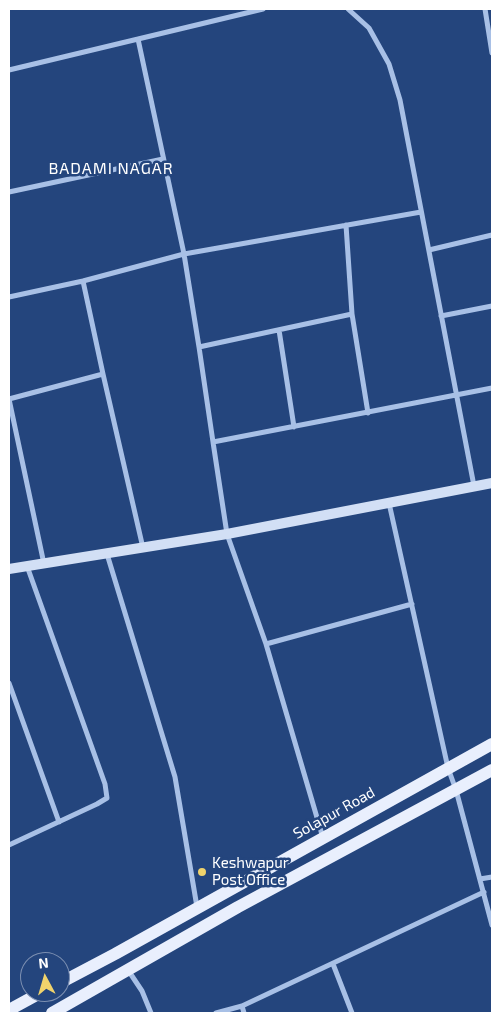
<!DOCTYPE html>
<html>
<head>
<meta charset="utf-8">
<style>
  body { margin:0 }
  #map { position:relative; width:501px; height:1022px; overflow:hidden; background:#24457d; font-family:"Exo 2",sans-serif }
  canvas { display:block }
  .frame { position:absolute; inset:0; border:10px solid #fff; pointer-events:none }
  .north { position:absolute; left:20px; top:952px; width:50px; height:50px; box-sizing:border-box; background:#24457d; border:1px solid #7c8fb1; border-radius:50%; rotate:354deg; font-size:14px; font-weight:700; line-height:20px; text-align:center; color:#fff }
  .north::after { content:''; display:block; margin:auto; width:18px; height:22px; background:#f0d36c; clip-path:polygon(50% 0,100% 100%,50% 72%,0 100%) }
</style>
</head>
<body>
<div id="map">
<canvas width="501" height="1022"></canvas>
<div class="frame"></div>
<div class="north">N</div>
</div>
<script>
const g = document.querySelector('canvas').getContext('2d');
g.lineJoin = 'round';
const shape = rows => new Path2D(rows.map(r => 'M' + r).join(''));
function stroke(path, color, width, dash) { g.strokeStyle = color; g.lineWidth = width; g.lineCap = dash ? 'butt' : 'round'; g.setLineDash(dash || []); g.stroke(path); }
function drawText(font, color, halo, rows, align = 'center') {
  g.font = font + ' "Exo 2",sans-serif'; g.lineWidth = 5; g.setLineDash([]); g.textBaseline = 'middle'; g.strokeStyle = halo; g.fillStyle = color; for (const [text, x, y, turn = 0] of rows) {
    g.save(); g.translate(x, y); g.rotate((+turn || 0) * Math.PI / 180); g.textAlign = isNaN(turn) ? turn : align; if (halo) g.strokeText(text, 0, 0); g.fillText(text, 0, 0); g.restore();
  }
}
const street = shape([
  [348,9,369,28,389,64,400,100,474,486],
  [485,9,492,53],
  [138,39,184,254,199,347],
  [9,70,263,9],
  [9,192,163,159],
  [346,225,352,314],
  [429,250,492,235],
  [83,281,103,374,143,548],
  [9,297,83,281,184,254,421,212],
  [441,316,492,306],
  [279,330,294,427],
  [9,399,44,564],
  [9,399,103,374],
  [213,442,199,347,352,314,368,413],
  [389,503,448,768,456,790,492,925],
  [107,554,175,777,197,907],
  [266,644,412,604],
  [9,683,59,822],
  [323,838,266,644,227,534,213,442,492,388],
  [9,845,97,804,107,798,105,784,27,566],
  [480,879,492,877],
  [333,964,352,1013],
  [128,970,142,991,151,1013],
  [216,1013,242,1006],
  [244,1013,242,1006,484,892]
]);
const secondary = shape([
  [9,569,227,534,492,483]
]);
const primary = shape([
  [60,983,115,954,492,744],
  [9,1010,42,992],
  [52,1013,238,907,492,770]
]);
const markers = [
  [202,872,5,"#f0d36c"]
];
const streetNames = [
  ["Solapur Road",334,813,-29]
];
const poiNames = [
  ["Keshwapur",212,863],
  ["Post Office",212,880]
];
const neighbourhoodNames = [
  ["BADAMI NAGAR",111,169]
];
stroke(street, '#a8c0e6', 5);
stroke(secondary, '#d2dff5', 10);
stroke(primary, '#e9effd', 12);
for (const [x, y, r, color] of markers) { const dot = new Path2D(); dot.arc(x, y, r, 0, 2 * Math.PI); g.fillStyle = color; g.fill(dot); stroke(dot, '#24457d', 2); }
drawText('15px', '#fff', '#24457d', streetNames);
drawText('15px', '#fff', '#24457d', poiNames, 'left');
g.letterSpacing = '1px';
drawText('16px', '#fff', '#24457d', neighbourhoodNames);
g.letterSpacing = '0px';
</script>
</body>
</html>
